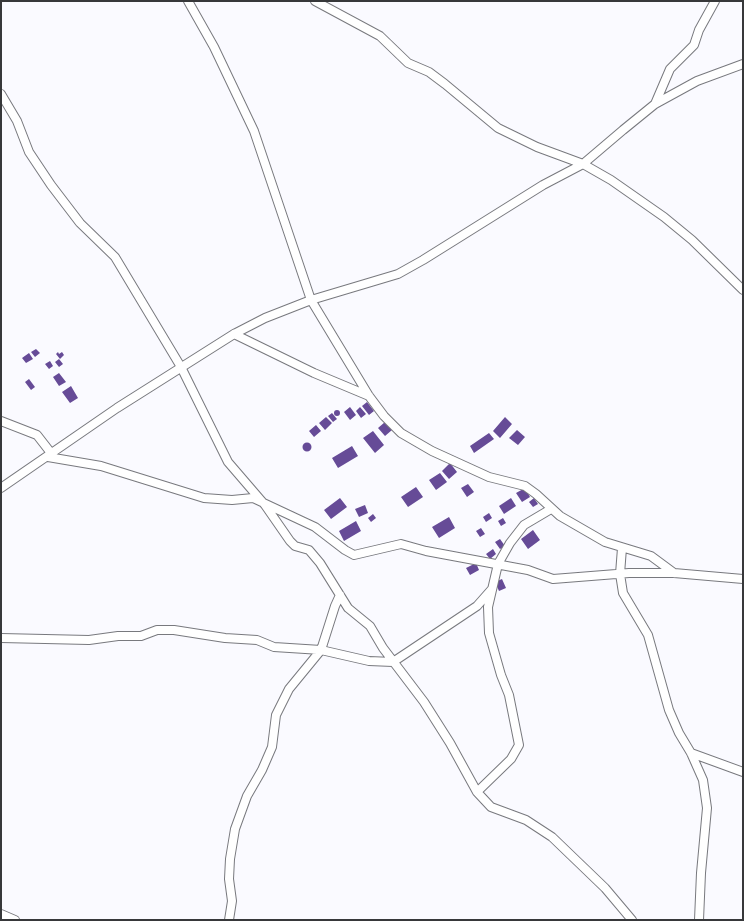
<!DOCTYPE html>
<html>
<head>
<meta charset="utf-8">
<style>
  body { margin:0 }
  #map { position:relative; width:744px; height:921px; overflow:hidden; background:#fafaff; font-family:"Work Sans",sans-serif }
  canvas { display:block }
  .frame { position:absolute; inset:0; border:2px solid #37383a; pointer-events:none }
</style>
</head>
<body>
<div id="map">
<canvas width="744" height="921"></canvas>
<div class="frame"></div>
</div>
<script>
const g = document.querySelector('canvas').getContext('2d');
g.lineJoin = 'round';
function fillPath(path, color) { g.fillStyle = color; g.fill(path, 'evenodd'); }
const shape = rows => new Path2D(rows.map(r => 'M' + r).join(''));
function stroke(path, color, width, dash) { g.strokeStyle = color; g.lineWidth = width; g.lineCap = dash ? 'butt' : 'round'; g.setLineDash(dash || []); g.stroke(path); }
const building = shape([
  [36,349,40,353,35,357,31,352],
  [58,352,59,354,62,352,64,355,60,359,56,354],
  [29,353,33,359,26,363,22,358],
  [59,359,63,364,59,367,55,362],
  [50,361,53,366,49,369,45,364],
  [59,373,66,382,59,386,53,377],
  [29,379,35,387,31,390,25,382],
  [71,386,78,398,70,403,62,392],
  [367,402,374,411,369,415,362,406],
  [350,407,356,415,350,420,344,412],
  [360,407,366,414,361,418,356,411],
  '334 413a3 3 0 1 1 6 0a3 3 0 1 1-6 0Z',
  [332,413,337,419,333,422,328,416],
  [326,417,332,423,325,430,319,423],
  [505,417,512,424,500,438,493,431],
  [385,422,392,430,385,436,378,428],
  [316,425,321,431,314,437,309,431],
  [517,430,525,437,518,445,509,438],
  [373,431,384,445,375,453,363,438],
  [489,433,494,439,474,453,470,446],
  '302.5 447a4.5 4.5 0 1 1 9 0a4.5 4.5 0 1 1-9 0Z',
  [352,446,358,456,338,468,332,458],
  [450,463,457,472,449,479,442,471],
  [440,473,447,482,436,490,429,480],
  [468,484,474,492,467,497,461,488],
  [416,487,423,497,408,507,401,497],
  [525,488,530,497,522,502,516,493],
  [340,498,347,507,331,519,324,510],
  [511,498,516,506,504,514,499,506],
  [534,498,538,504,533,507,529,502],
  [365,505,368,513,359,517,355,509],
  [489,513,492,518,486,522,483,517],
  [373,514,376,518,371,522,368,518],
  [449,517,455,528,439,538,432,527],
  [503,518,506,523,501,526,498,521],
  [356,521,361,531,344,541,339,531],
  [481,528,485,534,480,537,476,531],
  [533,530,540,540,528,549,521,539],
  [500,539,505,546,500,549,495,542],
  [493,549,496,554,490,559,486,554],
  [476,563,479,570,470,575,466,568],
  [502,579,506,588,499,591,495,582]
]);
const minor = shape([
  [188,1,214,47,254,131,311,300,369,396,384,416,401,433,432,451,489,477,525,486,536,494,560,516,605,542,651,556,674,573],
  [315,1,380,36,408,63,429,72,445,84,498,128,537,147,583,164,611,180,664,217,692,240,743,290],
  [1,94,17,121,29,152,51,185,80,223,115,257,181,367,228,462,265,505,290,541,295,546,309,550,320,563,348,608,370,626,383,648,424,702,450,743,477,792,491,807,526,820,552,837,605,888,632,920],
  [655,104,670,69,694,45,699,30,715,1],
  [234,334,314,373,369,396],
  [1,421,37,435,51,453],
  [48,457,101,466,204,498,232,500,253,498,315,527,345,550,354,555,401,544,426,551,528,570,553,579,629,573,674,573,743,579],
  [1,488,117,408,234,334,265,318,311,300,398,274,423,260,543,185,583,164,623,130,655,104,697,81,743,64],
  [622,548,620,574,623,593,648,635,669,710,679,733,691,753,703,780,707,808,701,873,699,920],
  [1,638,89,640,118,636,141,636,157,630,174,630,225,638,257,640,274,647,321,650,369,661,393,662,477,606,492,589],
  [691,753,743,772],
  [477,792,511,759,519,745,509,695,501,675,489,633,488,607,498,564,510,543,524,525,551,509],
  [1,914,15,920],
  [229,920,232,901,229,879,230,859,235,829,247,796,262,770,272,747,276,715,289,689,321,650,335,606,340,595]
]);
fillPath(building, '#664b97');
stroke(minor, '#78797e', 10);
stroke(minor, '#fff', 8);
</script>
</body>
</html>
